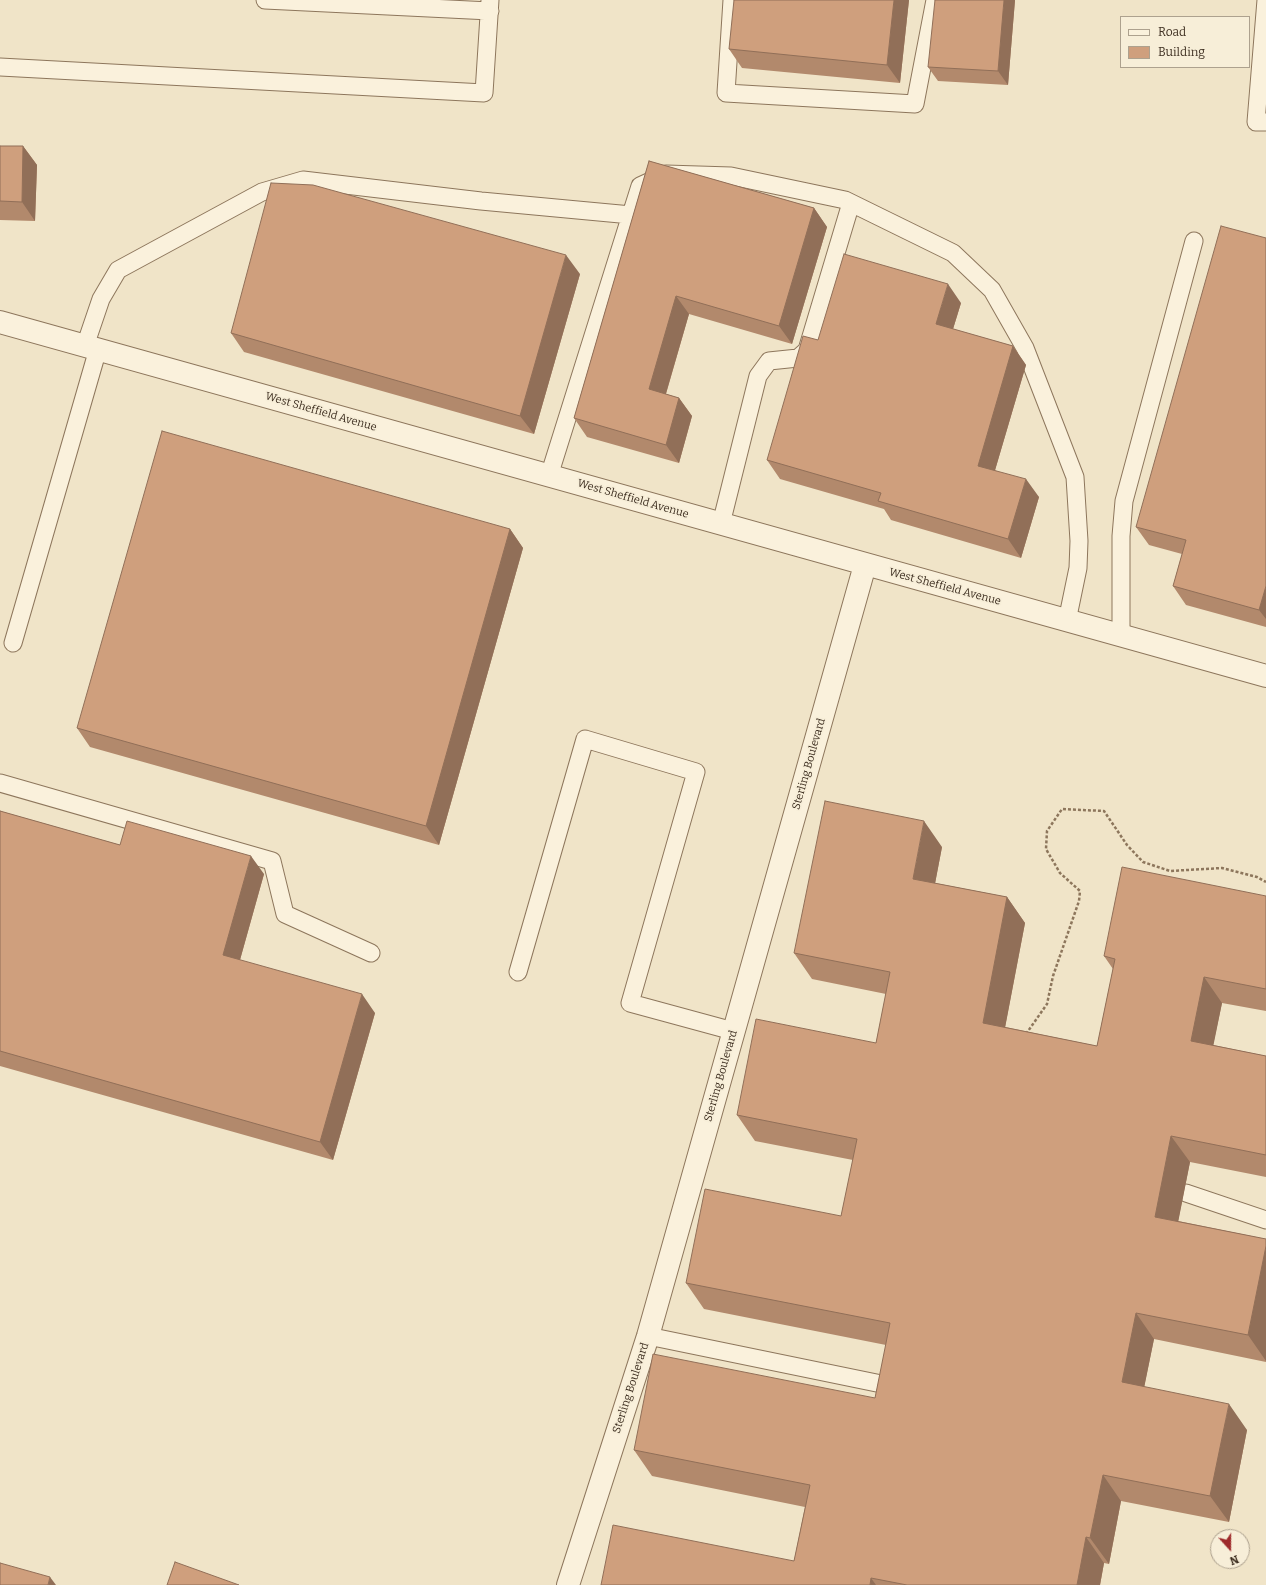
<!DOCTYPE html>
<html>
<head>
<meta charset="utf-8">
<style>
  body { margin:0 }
  #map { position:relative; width:1266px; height:1585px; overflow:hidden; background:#f0e4c8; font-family:Bitter,serif }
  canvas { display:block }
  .legend { position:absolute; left:1120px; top:16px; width:130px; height:52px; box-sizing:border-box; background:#f7eed8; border:1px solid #ada18e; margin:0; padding:5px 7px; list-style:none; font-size:12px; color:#3d2e20 }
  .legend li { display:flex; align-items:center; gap:8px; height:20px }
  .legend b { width:20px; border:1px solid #ada18e }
  .north { position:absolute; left:1210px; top:1529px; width:40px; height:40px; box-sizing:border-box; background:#f7eed8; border:1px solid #ada18e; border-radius:50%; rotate:159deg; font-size:11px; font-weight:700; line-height:16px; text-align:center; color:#3d2e20 }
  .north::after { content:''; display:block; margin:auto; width:14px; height:18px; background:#9e2a2b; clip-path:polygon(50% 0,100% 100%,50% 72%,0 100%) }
</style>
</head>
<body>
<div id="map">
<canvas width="1266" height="1585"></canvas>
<ul class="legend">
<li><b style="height:5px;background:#faf1dc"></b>Road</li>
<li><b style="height:11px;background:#cf9f7d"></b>Building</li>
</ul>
<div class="north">N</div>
</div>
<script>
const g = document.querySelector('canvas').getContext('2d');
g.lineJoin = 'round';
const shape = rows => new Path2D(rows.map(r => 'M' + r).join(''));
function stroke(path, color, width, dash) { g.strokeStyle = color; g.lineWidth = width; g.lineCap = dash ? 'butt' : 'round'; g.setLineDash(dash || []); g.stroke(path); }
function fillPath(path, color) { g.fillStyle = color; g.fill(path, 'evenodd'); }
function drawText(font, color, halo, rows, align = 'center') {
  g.font = font + ' Bitter,serif'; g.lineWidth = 3.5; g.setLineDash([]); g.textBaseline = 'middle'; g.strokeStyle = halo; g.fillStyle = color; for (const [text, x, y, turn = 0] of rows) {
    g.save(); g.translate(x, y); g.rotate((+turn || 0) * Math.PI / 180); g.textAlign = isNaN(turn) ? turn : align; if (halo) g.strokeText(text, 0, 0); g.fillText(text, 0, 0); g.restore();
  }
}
const path = shape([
  [1026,1034,1047,1004,1053,976,1079,901,1080,891,1060,873,1046,849,1047,831,1062,809,1104,811,1127,845,1143,862,1170,871,1222,868,1257,877,1266,882]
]);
const service = shape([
  [265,0,490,11],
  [732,0,726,93,915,104,935,0],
  [1266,0,1256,122,1266,122],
  [0,67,484,93,490,0],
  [85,346,101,299,118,270,262,192,303,180,481,201,631,215],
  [549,476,640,186,666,174,731,176,845,200,953,253,992,290,1025,348,1075,477,1079,541,1078,568,1067,621],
  [721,524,758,376,769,361,798,358,807,350,851,203],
  [1121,636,1121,536,1124,501,1194,241],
  [13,643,98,349],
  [0,783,272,861,285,914,371,953],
  [518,972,585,739,696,772,630,1003,733,1031],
  [1186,1193,1266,1220],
  [648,1336,896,1387]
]);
const minor = shape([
  [0,322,1266,676],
  [568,1585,648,1336,865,565]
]);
const wall = shape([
  [909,0,900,83,742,68,729,49],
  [1015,0,1008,85,938,81,928,67],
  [0,146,23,146,37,165,35,221,0,220],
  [649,161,814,208,827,227,792,344,689,314,666,394,679,398,692,416,679,463,587,437,574,418],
  [1266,238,1266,627,1186,605,1173,586,1182,554,1149,545,1136,527],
  [580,274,534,434,244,352,231,333],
  [961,303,953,329,1013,346,1026,365,995,470,1039,497,1021,558,891,520,884,509,780,479,767,460,818,340],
  [510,529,523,548,439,845,90,747,77,728],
  [0,811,120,845,264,874,240,960,375,1013,333,1160,0,1066],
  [942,847,935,883,1007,897,1025,923,1005,1027,1097,1046,1113,969,1104,956,1266,896,1266,1011,1222,1003,1213,1045,1266,1056,1266,1177,1190,1162,1178,1221,1266,1239,1266,1362,1154,1339,1144,1387,1247,1430,1229,1522,1121,1501,1109,1564,1104,1563,1100,1585,601,1585,794,1561,805,1507,652,1476,634,1450,875,1398,886,1345,704,1309,686,1283,841,1216,853,1160,755,1141,737,1115,876,1043,886,994,812,979,794,953]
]);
const shadedWall = shape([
  [894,0,909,0,900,83,887,65],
  [1004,0,1015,0,1008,85,998,71],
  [23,146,37,165,35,221,22,202],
  [814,208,827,227,792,344,779,326],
  [566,255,580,274,534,434,520,416],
  [948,284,961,303,949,342,936,324],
  [676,296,689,314,662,407,649,389],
  [1013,346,1026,365,991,484,978,466],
  [679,398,692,416,679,463,666,445],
  [1026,479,1039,497,1021,558,1008,539],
  [510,529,523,548,439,845,426,826],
  [1266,586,1266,619,1259,610],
  [924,821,942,847,931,905,913,879],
  [251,856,264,874,236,974,223,955],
  [1007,897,1025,923,1001,1049,983,1023],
  [1204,977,1222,1003,1209,1067,1191,1041],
  [362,994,375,1013,333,1160,320,1142],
  [1171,1136,1190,1162,1174,1243,1155,1217],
  [1266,1246,1266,1361,1248,1335],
  [1136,1313,1154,1339,1140,1408,1122,1382],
  [1229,1404,1247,1430,1229,1522,1210,1496],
  [1103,1475,1121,1501,1109,1564,1090,1538],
  [1086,1537,1104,1563,1100,1585,1077,1585],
  [50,1577,56,1585,48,1585],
  [871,1578,876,1585,870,1585]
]);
const building = shape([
  [734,0,894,0,887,65,729,49,734,0],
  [935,0,1004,0,998,71,928,67,935,0],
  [0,146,23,146,22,202,0,201,0,146],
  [649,161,814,208,779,326,676,296,649,389,679,398,666,445,574,418,649,161],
  [271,183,313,185,566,255,520,416,231,333,271,183],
  [1221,226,1266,238,1266,586,1259,610,1173,586,1186,540,1136,527,1221,226],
  [844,254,948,284,936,324,1013,346,978,466,1026,479,1008,539,878,501,881,493,767,460,803,336,818,340,844,254],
  [162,431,510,529,426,826,77,728,162,431],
  [825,801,924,821,913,879,1007,897,983,1023,1097,1046,1115,959,1104,956,1122,867,1266,896,1266,989,1204,977,1191,1041,1266,1056,1266,1155,1171,1136,1155,1217,1266,1239,1266,1246,1248,1335,1136,1313,1122,1382,1229,1404,1210,1496,1103,1475,1090,1538,1086,1537,1077,1585,907,1585,871,1578,870,1585,601,1585,613,1525,794,1561,810,1485,634,1450,653,1354,875,1398,890,1323,686,1283,705,1189,841,1216,857,1139,737,1115,756,1019,876,1043,890,972,794,953,825,801],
  [0,811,120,845,127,821,251,856,223,955,362,994,320,1142,0,1051,0,811],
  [175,1562,239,1585,167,1585,175,1562],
  [0,1563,50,1577,48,1585,0,1585,0,1563]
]);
const streetNames = [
  ["West Sheffield Avenue",321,412,16],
  ["West Sheffield Avenue",633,499,16],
  ["West Sheffield Avenue",945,587,15],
  ["Sterling Boulevard",809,764,-74],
  ["Sterling Boulevard",721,1076,-74],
  ["Sterling Boulevard",631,1388,-72]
];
stroke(service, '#8d765c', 19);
stroke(minor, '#8d765c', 24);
stroke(path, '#8d765c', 2.5, [3, 2]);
stroke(service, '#faf1dc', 17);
stroke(minor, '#faf1dc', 22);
fillPath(wall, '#b2896c');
fillPath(shadedWall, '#916f58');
fillPath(building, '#cf9f7d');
stroke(building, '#916f58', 1);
drawText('11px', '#3d2e20', '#f7eed8', streetNames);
</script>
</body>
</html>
